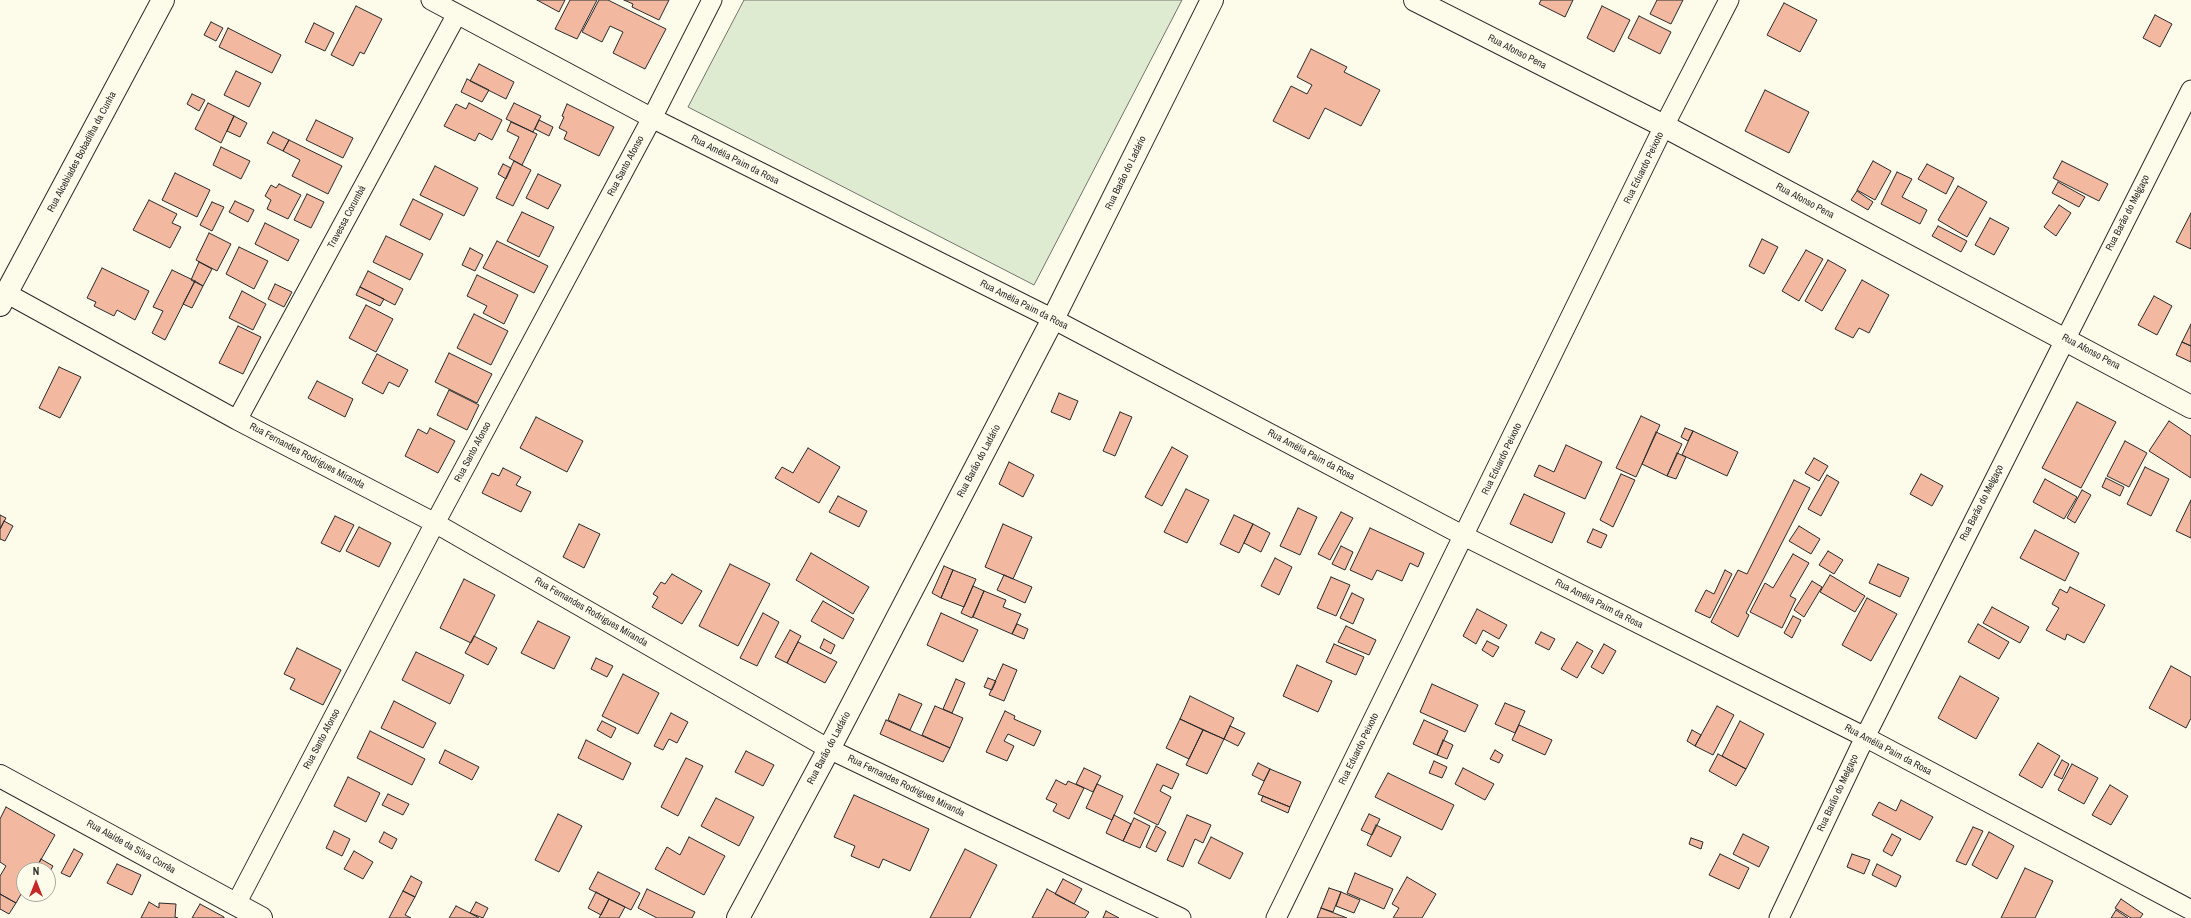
<!DOCTYPE html>
<html>
<head>
<meta charset="utf-8">
<style>
  body { margin:0 }
  #map { position:relative; width:2191px; height:918px; overflow:hidden; background:#fdfbea; font-family:"Archivo Narrow",sans-serif }
  canvas { display:block }
  .north { position:absolute; left:16px; top:862px; width:40px; height:40px; box-sizing:border-box; background:#fdfbea; border:1px solid #a9a89e; border-radius:50%; rotate:0deg; font-size:11px; font-weight:700; line-height:16px; text-align:center; color:#2b2b2b }
  .north::after { content:''; display:block; margin:auto; width:14px; height:18px; background:#c62828; clip-path:polygon(50% 0,100% 100%,50% 72%,0 100%) }
</style>
</head>
<body>
<div id="map">
<canvas width="2191" height="918"></canvas>
<div class="north">N</div>
</div>
<script>
const g = document.querySelector('canvas').getContext('2d');
g.lineJoin = 'round';
function fillPath(path, color) { g.fillStyle = color; g.fill(path, 'evenodd'); }
const shape = rows => new Path2D(rows.map(r => 'M' + r).join(''));
function stroke(path, color, width, dash) { g.strokeStyle = color; g.lineWidth = width; g.lineCap = dash ? 'butt' : 'round'; g.setLineDash(dash || []); g.stroke(path); }
function drawText(font, color, halo, rows, align = 'center') {
  g.font = font + ' "Archivo Narrow",sans-serif'; g.lineWidth = 3; g.setLineDash([]); g.textBaseline = 'middle'; g.strokeStyle = halo; g.fillStyle = color; for (const [text, x, y, turn = 0] of rows) {
    g.save(); g.translate(x, y); g.rotate((+turn || 0) * Math.PI / 180); g.textAlign = isNaN(turn) ? turn : align; if (halo) g.strokeText(text, 0, 0); g.fillText(text, 0, 0); g.restore();
  }
}
const green = shape([
  [744,0,1182,0,1034,285,688,107,744,0]
]);
const building = shape([
  [537,0,565,0,559,12,537,0],
  [570,0,597,0,577,39,555,29,570,0],
  [599,0,608,0,666,29,645,69,613,53,623,32,610,26,602,42,582,32,599,0],
  [624,0,669,0,659,20,632,7,633,4,624,0],
  [1541,0,1573,0,1565,17,1539,4,1541,0],
  [1657,0,1683,0,1671,24,1650,14,1657,0],
  [1784,3,1817,20,1800,52,1767,35,1784,3],
  [356,6,382,19,364,54,360,52,353,66,331,55,356,6],
  [1602,6,1630,20,1614,52,1587,38,1602,6],
  [2155,15,2172,24,2160,47,2143,38,2155,15],
  [1639,16,1671,32,1660,54,1628,38,1639,16],
  [211,22,223,28,216,41,204,35,211,22],
  [314,23,334,33,325,51,305,42,314,23],
  [228,28,281,55,272,73,219,47,228,28],
  [1311,49,1347,67,1344,72,1380,90,1361,126,1325,108,1309,139,1273,121,1291,86,1307,94,1312,85,1297,77,1311,49],
  [479,64,514,82,506,99,470,81,479,64],
  [236,71,261,83,249,107,224,95,236,71],
  [467,79,489,90,482,102,461,92,467,79],
  [1765,90,1809,112,1789,153,1745,131,1765,90],
  [192,94,205,100,199,111,187,104,192,94],
  [208,103,234,116,221,143,195,129,208,103],
  [469,103,502,120,492,140,479,133,475,141,444,126,456,104,466,109,469,103],
  [514,103,541,116,533,132,506,119,514,103],
  [567,104,614,127,599,156,564,139,567,132,559,128,564,117,562,116,567,104],
  [234,116,247,123,240,137,227,131,234,116],
  [316,120,353,138,343,158,306,140,316,120],
  [539,120,553,127,549,136,535,129,539,120],
  [511,122,537,134,522,165,509,158,519,137,507,131,511,122],
  [273,132,289,140,283,151,267,143,273,132],
  [289,140,342,166,328,194,292,176,300,160,283,151,289,140],
  [221,147,250,161,241,179,213,165,221,147],
  [514,161,531,170,513,206,496,198,514,161],
  [1873,161,1891,171,1875,200,1857,190,1873,161],
  [2062,161,2108,184,2099,201,2053,178,2062,161],
  [503,164,511,168,506,179,498,174,503,164],
  [1927,164,1954,178,1946,194,1918,179,1927,164],
  [435,166,478,188,464,216,420,195,435,166],
  [1897,172,1912,179,1902,197,1927,210,1920,224,1881,204,1897,172],
  [175,173,210,190,197,217,162,200,175,173],
  [538,174,561,185,548,209,526,198,538,174],
  [2058,182,2085,197,2079,207,2052,193,2058,182],
  [279,184,301,195,288,219,267,209,271,200,265,196,271,185,276,188,279,184],
  [1958,186,1987,202,1967,237,1938,220,1958,186],
  [1857,191,1873,202,1868,210,1851,200,1857,191],
  [307,194,324,202,311,228,294,220,307,194],
  [413,199,443,214,430,240,400,225,413,199],
  [149,200,177,214,172,223,181,227,170,248,133,230,149,200],
  [235,201,254,210,248,222,229,212,235,201],
  [212,202,224,207,212,231,200,225,212,202],
  [2059,205,2071,213,2056,236,2044,227,2059,205],
  [522,212,554,227,539,257,507,241,522,212],
  [2191,213,2191,249,2176,242,2191,213],
  [1990,218,2009,228,1994,255,1975,245,1990,218],
  [265,223,299,240,288,261,255,244,265,223],
  [1938,226,1967,241,1961,252,1932,236,1938,226],
  [209,233,231,244,217,271,196,260,209,233],
  [386,236,423,254,410,280,373,262,386,236],
  [1762,239,1778,247,1764,274,1749,266,1762,239],
  [497,241,548,266,534,293,483,268,497,241],
  [239,247,268,261,254,289,226,274,239,247],
  [470,248,483,255,475,271,462,265,470,248],
  [1806,250,1823,259,1799,301,1782,291,1806,250],
  [1828,260,1846,270,1822,311,1805,301,1828,260],
  [199,262,212,269,203,286,191,280,199,262],
  [102,268,149,291,135,320,117,310,114,316,94,306,96,302,87,298,102,268],
  [172,270,195,281,165,340,152,333,163,311,153,307,172,270],
  [368,271,403,289,395,305,360,287,368,271],
  [477,275,518,295,504,324,483,313,487,306,467,296,477,275],
  [1862,280,1889,295,1869,333,1859,328,1853,338,1835,329,1862,280],
  [195,281,203,286,192,308,183,304,195,281],
  [275,284,292,292,284,307,268,299,275,284],
  [360,287,384,299,380,306,356,295,360,287],
  [242,291,266,304,253,330,229,318,242,291],
  [2154,296,2172,306,2157,335,2138,325,2154,296],
  [366,305,393,319,376,352,349,338,366,305],
  [474,314,508,331,491,365,457,348,474,314],
  [2191,324,2191,346,2182,342,2191,324],
  [238,326,261,337,243,374,219,363,238,326],
  [2182,342,2191,346,2191,362,2176,355,2182,342],
  [449,353,492,374,477,403,435,382,449,353],
  [377,354,408,370,399,387,389,382,383,394,362,383,377,354],
  [59,367,81,377,60,418,39,408,59,367],
  [317,381,353,399,345,417,308,398,317,381],
  [449,390,479,405,467,430,437,415,449,390],
  [1059,393,1078,401,1070,420,1051,412,1059,393],
  [2077,402,2116,422,2081,488,2042,468,2077,402],
  [1120,412,1132,417,1115,456,1103,451,1120,412],
  [1641,416,1660,425,1636,477,1616,468,1641,416],
  [536,417,583,441,567,472,520,448,536,417],
  [2169,421,2191,436,2191,478,2149,451,2169,421],
  [430,428,455,441,438,473,405,456,418,429,427,434,430,428],
  [1685,428,1693,431,1688,441,1681,437,1685,428],
  [1693,431,1738,452,1727,476,1682,455,1693,431],
  [1656,432,1682,444,1667,476,1642,464,1656,432],
  [2125,441,2147,453,2129,487,2107,476,2125,441],
  [1566,445,1602,462,1585,499,1534,476,1539,465,1554,472,1566,445],
  [1172,447,1188,456,1162,506,1145,497,1172,447],
  [808,448,840,467,819,503,775,478,782,467,793,473,808,448],
  [1677,453,1686,457,1676,479,1667,476,1677,453],
  [1814,458,1828,466,1819,481,1805,473,1814,458],
  [1009,462,1034,475,1023,497,999,484,1009,462],
  [2145,467,2169,479,2151,516,2127,504,2145,467],
  [503,468,521,477,516,485,531,492,521,512,482,493,492,473,499,476,503,468],
  [1621,474,1635,480,1613,527,1600,520,1621,474],
  [1921,474,1943,486,1932,506,1910,494,1921,474],
  [1827,475,1839,482,1821,516,1808,509,1827,475],
  [2106,478,2124,487,2120,496,2102,487,2106,478],
  [2045,479,2077,497,2064,519,2033,502,2045,479],
  [1794,480,1810,488,1746,613,1749,615,1738,637,1711,622,1738,570,1747,574,1794,480],
  [1186,489,1209,500,1187,543,1164,532,1186,489],
  [2082,490,2091,495,2075,523,2067,518,2082,490],
  [1524,494,1565,513,1552,543,1510,524,1524,494],
  [838,496,867,511,859,527,829,512,838,496],
  [2191,500,2191,538,2176,531,2191,500],
  [1298,508,1317,517,1300,555,1280,546,1298,508],
  [1341,512,1353,518,1330,560,1318,554,1341,512],
  [0,515,6,518,0,529,0,515],
  [1234,515,1253,524,1239,553,1220,544,1234,515],
  [335,516,354,525,340,552,321,543,335,516],
  [4,521,13,526,5,541,0,539,0,529,4,521],
  [579,524,600,534,584,568,563,557,579,524],
  [1003,524,1032,537,1013,579,985,567,1003,524],
  [1253,524,1270,533,1261,552,1244,543,1253,524],
  [1799,526,1820,539,1811,554,1789,541,1799,526],
  [359,527,391,543,379,567,346,551,359,527],
  [1370,528,1424,553,1418,567,1410,563,1402,581,1377,570,1372,580,1350,570,1370,528],
  [1593,529,1607,535,1601,548,1587,542,1593,529],
  [2035,530,2079,553,2065,581,2020,558,2035,530],
  [1341,546,1353,552,1345,570,1332,564,1341,546],
  [1828,551,1843,560,1834,574,1819,565,1828,551],
  [811,553,869,587,853,614,796,580,811,553],
  [1793,554,1809,563,1790,596,1796,599,1782,628,1750,612,1765,583,1773,588,1793,554],
  [1275,558,1292,567,1279,595,1261,586,1275,558],
  [730,564,770,584,738,646,699,626,730,564],
  [1878,564,1909,578,1900,597,1869,583,1878,564],
  [944,566,953,570,941,598,932,593,944,566],
  [953,570,976,579,964,607,941,598,953,570],
  [1725,570,1732,574,1710,618,1695,611,1706,590,1714,594,1725,570],
  [672,574,702,591,682,624,652,607,658,597,653,594,661,582,665,584,672,574],
  [1004,575,1032,587,1025,603,997,590,1004,575],
  [1830,575,1865,596,1855,612,1820,592,1830,575],
  [1331,577,1350,585,1336,616,1317,608,1331,577],
  [464,579,495,595,471,643,440,628,464,579],
  [1812,581,1822,587,1804,617,1794,610,1812,581],
  [973,586,984,591,972,618,961,613,973,586],
  [2070,587,2105,605,2084,643,2067,634,2065,640,2046,630,2059,608,2052,604,2060,589,2067,593,2070,587],
  [984,591,1006,600,1003,607,1021,614,1012,634,973,617,984,591],
  [1352,593,1364,599,1353,624,1340,618,1352,593],
  [1867,598,1897,614,1871,661,1842,645,1867,598],
  [823,601,854,619,843,639,811,621,823,601],
  [1992,607,2029,627,2020,643,1983,623,1992,607],
  [1477,609,1507,625,1499,639,1483,630,1476,644,1463,636,1477,609],
  [763,613,779,622,757,666,740,658,763,613],
  [941,613,978,630,963,662,927,645,941,613],
  [1793,616,1801,620,1792,638,1784,633,1793,616],
  [538,621,570,637,554,669,521,653,538,621],
  [1017,624,1028,629,1024,639,1012,634,1017,624],
  [1978,624,2009,642,1999,659,1968,642,1978,624],
  [1346,626,1376,640,1369,655,1338,642,1346,626],
  [790,630,801,636,787,663,775,657,790,630],
  [1541,632,1555,639,1549,650,1535,643,1541,632],
  [474,636,497,648,488,665,465,653,474,636],
  [824,639,835,645,831,654,820,648,824,639],
  [1487,641,1499,647,1493,657,1482,650,1487,641],
  [798,642,837,662,825,683,787,663,798,642],
  [1577,642,1593,651,1577,678,1561,669,1577,642],
  [1334,644,1364,657,1356,675,1326,662,1334,644],
  [1604,644,1616,651,1603,674,1591,667,1604,644],
  [297,648,341,670,323,705,290,689,295,679,284,674,297,648],
  [416,652,464,675,450,704,402,680,416,652],
  [596,658,613,666,607,677,591,669,596,658],
  [1003,664,1017,670,1004,701,989,695,1003,664],
  [1297,665,1332,681,1318,712,1283,696,1297,665],
  [2171,666,2191,677,2191,718,2186,728,2149,708,2171,666],
  [623,674,659,693,638,734,602,716,623,674],
  [1960,676,1999,698,1976,739,1938,718,1960,676],
  [988,678,996,681,992,690,984,687,988,678],
  [956,679,965,683,952,713,943,709,956,679],
  [1432,684,1478,705,1465,732,1420,712,1432,684],
  [899,694,922,704,910,730,888,720,899,694],
  [1190,696,1234,718,1224,739,1180,719,1190,696],
  [394,701,436,723,423,748,381,728,394,701],
  [1505,703,1525,711,1515,733,1495,724,1505,703],
  [935,706,963,718,950,748,922,735,935,706],
  [1717,706,1734,715,1713,755,1695,746,1717,706],
  [1005,711,1015,716,1014,719,1041,731,1034,746,1008,734,1004,741,1014,746,1007,761,986,752,1005,711],
  [671,713,688,722,677,743,669,739,663,750,654,746,671,713],
  [1180,719,1203,730,1189,759,1166,748,1180,719],
  [886,720,950,748,943,762,880,734,886,720],
  [1424,720,1448,731,1437,755,1413,744,1424,720],
  [602,721,616,728,611,738,597,730,602,721],
  [1740,721,1764,734,1746,769,1722,756,1740,721],
  [1519,725,1552,740,1545,755,1512,740,1519,725],
  [1230,726,1245,733,1238,746,1224,739,1230,726],
  [1203,730,1224,739,1207,774,1186,765,1203,730],
  [1692,730,1701,735,1695,746,1687,741,1692,730],
  [370,731,425,759,412,785,357,758,370,731],
  [586,740,631,763,623,780,578,758,586,740],
  [1443,740,1453,745,1447,759,1437,755,1443,740],
  [2038,743,2060,756,2042,788,2019,775,2038,743],
  [445,750,479,767,472,780,439,763,445,750],
  [1495,750,1503,755,1499,763,1490,759,1495,750],
  [746,751,774,765,763,786,735,772,746,751],
  [1718,754,1746,769,1736,786,1709,771,1718,754],
  [686,758,703,766,678,816,661,807,686,758],
  [2062,760,2069,764,2062,779,2054,775,2062,760],
  [1434,761,1447,767,1442,778,1429,773,1434,761],
  [1258,763,1270,769,1264,781,1252,775,1258,763],
  [1157,764,1179,774,1172,789,1163,785,1160,791,1171,797,1158,825,1134,813,1157,764],
  [2072,764,2098,778,2084,804,2058,790,2072,764],
  [1084,768,1101,776,1093,792,1076,784,1084,768],
  [1463,768,1494,784,1485,800,1455,784,1463,768],
  [1270,769,1301,782,1290,807,1258,794,1270,769],
  [1388,773,1454,805,1442,830,1375,797,1388,773],
  [348,777,380,793,366,822,334,806,348,777],
  [1056,780,1066,785,1068,781,1084,788,1069,819,1053,811,1057,804,1046,799,1056,780],
  [1097,784,1123,796,1112,820,1086,808,1097,784],
  [2110,785,2128,796,2111,825,2092,815,2110,785],
  [388,794,409,804,403,815,382,805,388,794],
  [854,795,929,829,910,871,883,859,879,868,851,856,855,846,834,837,854,795],
  [1263,796,1290,807,1288,813,1261,801,1263,796],
  [716,798,754,817,739,846,701,826,716,798],
  [1901,800,1933,817,1920,840,1872,815,1879,802,1896,811,1901,800],
  [6,807,55,835,35,870,24,870,24,889,16,903,0,894,0,876,6,866,0,862,0,819,6,807],
  [558,814,582,826,559,872,535,860,558,814],
  [1369,814,1380,819,1372,835,1361,830,1369,814],
  [1114,815,1131,824,1123,841,1106,833,1114,815],
  [1187,815,1211,825,1203,843,1195,839,1183,867,1167,860,1187,815],
  [1134,818,1150,826,1140,848,1123,841,1134,818],
  [1376,825,1401,837,1391,857,1367,845,1376,825],
  [1156,826,1166,832,1156,852,1146,847,1156,826],
  [1973,827,1983,831,1966,865,1956,861,1973,827],
  [334,831,350,839,342,856,326,848,334,831],
  [384,832,397,839,392,849,379,842,384,832],
  [1989,832,2014,846,1997,879,1972,865,1989,832],
  [1743,834,1769,847,1759,867,1733,854,1743,834],
  [1892,834,1901,839,1892,856,1883,851,1892,834],
  [689,837,725,856,704,895,655,869,667,847,680,855,689,837],
  [1211,837,1243,853,1230,879,1198,863,1211,837],
  [1691,838,1703,842,1701,849,1689,844,1691,838],
  [74,849,83,854,70,877,61,873,74,849],
  [965,849,997,865,970,918,930,918,965,849],
  [354,851,373,862,363,879,344,869,354,851],
  [1720,854,1749,868,1739,889,1709,875,1720,854],
  [1852,854,1870,860,1864,874,1847,867,1852,854],
  [41,859,53,866,48,875,48,870,35,870,41,859],
  [117,864,141,875,132,895,107,883,117,864],
  [1877,864,1901,876,1896,887,1872,875,1877,864],
  [2025,868,2053,881,2035,918,2001,918,2025,868],
  [598,872,640,893,631,910,589,889,598,872],
  [1355,873,1393,889,1384,909,1347,893,1355,873],
  [411,876,422,882,415,897,403,891,411,876],
  [1407,877,1436,894,1422,918,1393,918,1399,908,1392,904,1407,877],
  [1063,879,1082,889,1074,904,1055,894,1063,879],
  [1329,888,1341,892,1333,912,1321,908,1329,888],
  [24,889,24,894,37,894,34,900,22,893,24,889],
  [647,889,695,912,692,918,657,918,638,908,647,889],
  [1047,889,1089,912,1085,918,1032,918,1047,889],
  [403,891,415,897,405,915,411,918,389,918,403,891],
  [596,892,609,899,601,915,588,908,596,892],
  [1341,892,1360,900,1354,913,1336,906,1341,892],
  [0,894,16,903,9,914,0,909,0,894],
  [609,899,625,907,619,918,599,918,609,899],
  [2121,899,2143,914,2140,918,2131,918,2115,908,2121,899],
  [149,902,159,908,159,903,176,904,175,917,178,918,141,918,149,902],
  [476,902,488,908,483,918,470,913,476,902],
  [200,904,224,917,224,918,192,918,200,904],
  [456,906,470,913,479,918,449,918,456,906],
  [1321,908,1347,918,1317,918,1321,908],
  [2116,910,2128,918,2111,918,2116,910],
  [1106,911,1119,918,1103,918,1106,911]
]);
const minor = shape([
  [431,0,652,118,1053,319,1464,536,1865,737,2191,910],
  [6,293,237,420,435,523,829,749,1181,918],
  [237,420,457,14],
  [236,904,435,523,652,118,712,0],
  [1276,918,1664,126,1729,0],
  [1779,918,1865,737,2191,90]
]);
const tertiary = shape([
  [1415,0,1664,126,2191,407],
  [0,305,163,0]
]);
const primary = shape([
  [0,776,261,918],
  [738,918,829,749,1053,319,1212,0]
]);
const streetNames = [
  ["Rua Afonso Pena",1517,52,27],
  ["Rua Alcebiades Bobadilha da Cunha",82,152,-62],
  ["Rua Amélia Paim da Rosa",735,160,27],
  ["Rua Santo Afonso",626,166,-62],
  ["Rua Eduardo Peixoto",1644,168,-64],
  ["Rua Barão do Ladário",1126,173,-64],
  ["Rua Afonso Pena",1805,201,28],
  ["Rua Barão do Melgaço",2128,213,-63],
  ["Travessa Corumbá",347,217,-62],
  ["Rua Amélia Paim da Rosa",1024,305,27],
  ["Rua Afonso Pena",2091,352,28],
  ["Rua Santo Afonso",473,452,-62],
  ["Rua Amélia Paim da Rosa",1311,455,28],
  ["Rua Fernandes Rodrigues Miranda",307,456,28],
  ["Rua Eduardo Peixoto",1502,459,-64],
  ["Rua Barão do Ladário",979,461,-62],
  ["Rua Barão do Melgaço",1982,503,-63],
  ["Rua Amélia Paim da Rosa",1599,604,27],
  ["Rua Fernandes Rodrigues Miranda",591,612,30],
  ["Rua Santo Afonso",322,739,-62],
  ["Rua Barão do Ladário",829,748,-62],
  ["Rua Eduardo Peixoto",1359,749,-64],
  ["Rua Amélia Paim da Rosa",1888,750,28],
  ["Rua Fernandes Rodrigues Miranda",906,786,26],
  ["Rua Barão do Melgaço",1838,793,-65],
  ["Rua Alaíde da Silva Corrêa",131,847,29]
];
fillPath(green, '#deebd1');
stroke(green, '#74746e', 1);
fillPath(building, '#f2b8a0');
stroke(building, '#2b2b2b', 1);
stroke(minor, '#2b2b2b', 21);
stroke(tertiary, '#2b2b2b', 24);
stroke(primary, '#2b2b2b', 24);
stroke(minor, '#fdfbea', 19);
stroke(tertiary, '#fdfbea', 22);
stroke(primary, '#fdfbea', 22);
drawText('10px', '#2b2b2b', '#fdfbea', streetNames);
</script>
</body>
</html>
